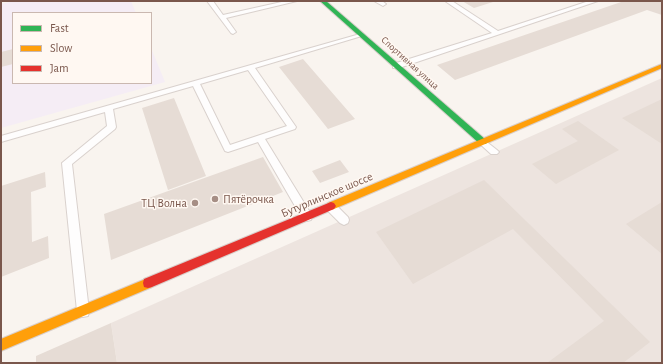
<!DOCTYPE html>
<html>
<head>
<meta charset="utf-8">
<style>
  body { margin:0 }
  #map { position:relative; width:663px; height:364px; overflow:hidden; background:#f9f4ef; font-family:"Alegreya Sans",sans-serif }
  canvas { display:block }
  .frame { position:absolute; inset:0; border:2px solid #7a574c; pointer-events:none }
  .legend { position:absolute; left:12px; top:12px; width:140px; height:72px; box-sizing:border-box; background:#fff8f2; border:1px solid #cab8b0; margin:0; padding:5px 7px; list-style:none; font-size:12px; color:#7a574c }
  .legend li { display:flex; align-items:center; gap:8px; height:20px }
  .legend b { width:20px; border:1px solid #cab8b0 }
</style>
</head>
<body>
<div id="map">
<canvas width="663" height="364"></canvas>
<div class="frame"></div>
<ul class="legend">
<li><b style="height:5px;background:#30b455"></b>Fast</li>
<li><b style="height:5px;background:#ff9f0a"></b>Slow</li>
<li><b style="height:5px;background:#e5322d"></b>Jam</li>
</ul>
</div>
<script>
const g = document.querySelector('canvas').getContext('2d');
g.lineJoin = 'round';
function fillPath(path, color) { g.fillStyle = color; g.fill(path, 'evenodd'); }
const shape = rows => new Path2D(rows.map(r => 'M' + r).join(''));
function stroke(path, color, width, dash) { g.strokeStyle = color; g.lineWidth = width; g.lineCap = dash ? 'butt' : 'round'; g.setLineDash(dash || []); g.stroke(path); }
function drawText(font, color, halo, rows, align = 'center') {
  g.font = font + ' "Alegreya Sans",sans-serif'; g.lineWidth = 3; g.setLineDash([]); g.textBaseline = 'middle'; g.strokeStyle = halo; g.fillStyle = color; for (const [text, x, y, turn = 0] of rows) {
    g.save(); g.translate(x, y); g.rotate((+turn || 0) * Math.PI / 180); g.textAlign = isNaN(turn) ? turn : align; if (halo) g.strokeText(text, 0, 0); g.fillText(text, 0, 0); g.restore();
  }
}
const industrial = shape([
  [662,78,662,363,117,363,111,323]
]);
const education = shape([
  [14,1,131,1,136,13,13,13,13,83,151,83,151,48,165,82,1,128,1,4]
]);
const building = shape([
  [462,1,490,1,493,2,474,8],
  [624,1,662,1,662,15,647,10,455,80,437,65],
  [13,49,13,64,1,67,1,52],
  [303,59,355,119,328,129,279,67],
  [174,98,206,176,168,190,142,108],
  [662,99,662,144,622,118],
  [578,121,619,150,556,184,532,164,578,141,562,129],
  [263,157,283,192,111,260,104,214],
  [340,160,349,172,320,183,312,171],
  [45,172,46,187,31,192,32,242,48,236,49,258,1,277,1,186],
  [484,180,650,342,623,363,547,363,604,321,513,229,413,284,376,232],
  [662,202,662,254,626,224],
  [111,323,117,363,36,363,36,356]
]);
const lane = shape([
  [207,1,213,1,223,15,286,1,297,1,226,18,236,32,233,34,231,33,207,1],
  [374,1,382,1,386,4,383,6,374,1],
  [445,1,452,1,498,31,589,1,598,1,399,68,393,68,393,64,492,33,445,1],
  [360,34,365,35,255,68,296,127,295,129,265,139,311,214,312,217,311,220,307,221,303,220,258,142,228,152,225,151,193,86,113,109,116,127,115,129,72,164,89,311,88,316,83,317,78,316,77,311,62,163,107,126,105,112,1,142,1,136,360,34],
  [248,70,287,126,230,145,200,84,248,70],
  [483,139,497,150,499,152,497,154,491,154,480,144,478,142,483,139],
  [331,203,335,204,348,217,349,220,348,223,344,225,340,223,327,210,326,207,327,204,331,203]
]);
const fast = shape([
  [320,1,326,1,486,140,487,142,486,144,480,144,320,1]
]);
const slow = shape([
  [662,64,662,68,334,209,331,210,328,209,326,206,328,203,662,64],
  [148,278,152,279,153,283,152,287,1,351,1,339,148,278]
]);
const jam = shape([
  [331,202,334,203,336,206,334,209,152,287,148,288,144,287,143,283,144,279,331,202]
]);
const markers = [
  [215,199,4,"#a68e85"],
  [195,203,4,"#a68e85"]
];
const farStreetnames = [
  ["Спортивная улица",410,63,42]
];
const streetNames = [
  ["Бутурлинское шоссе",327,195,-23]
];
const poiNames = [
  ["Пятёрочка",223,199],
  ["ТЦ Волна",187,203,"right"]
];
fillPath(industrial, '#ede4df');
fillPath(education, '#f5edf5');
fillPath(building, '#e6dcd5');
stroke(lane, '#d9d1cd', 2);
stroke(fast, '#d9cfcb', 2);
stroke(slow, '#d9cfcb', 2);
stroke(jam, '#d9cfcb', 2);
fillPath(lane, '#fefdfd');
fillPath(fast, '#30b455');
fillPath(slow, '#ff9f0a');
fillPath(jam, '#e5322d');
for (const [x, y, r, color] of markers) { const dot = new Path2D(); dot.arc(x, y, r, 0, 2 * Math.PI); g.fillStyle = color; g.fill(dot); stroke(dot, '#fff8f2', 1.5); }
drawText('10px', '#7a574c', '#fff8f2', farStreetnames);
drawText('12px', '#7a574c', '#fff8f2', streetNames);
drawText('12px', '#7a574c', '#fff8f2', poiNames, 'left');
</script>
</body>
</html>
